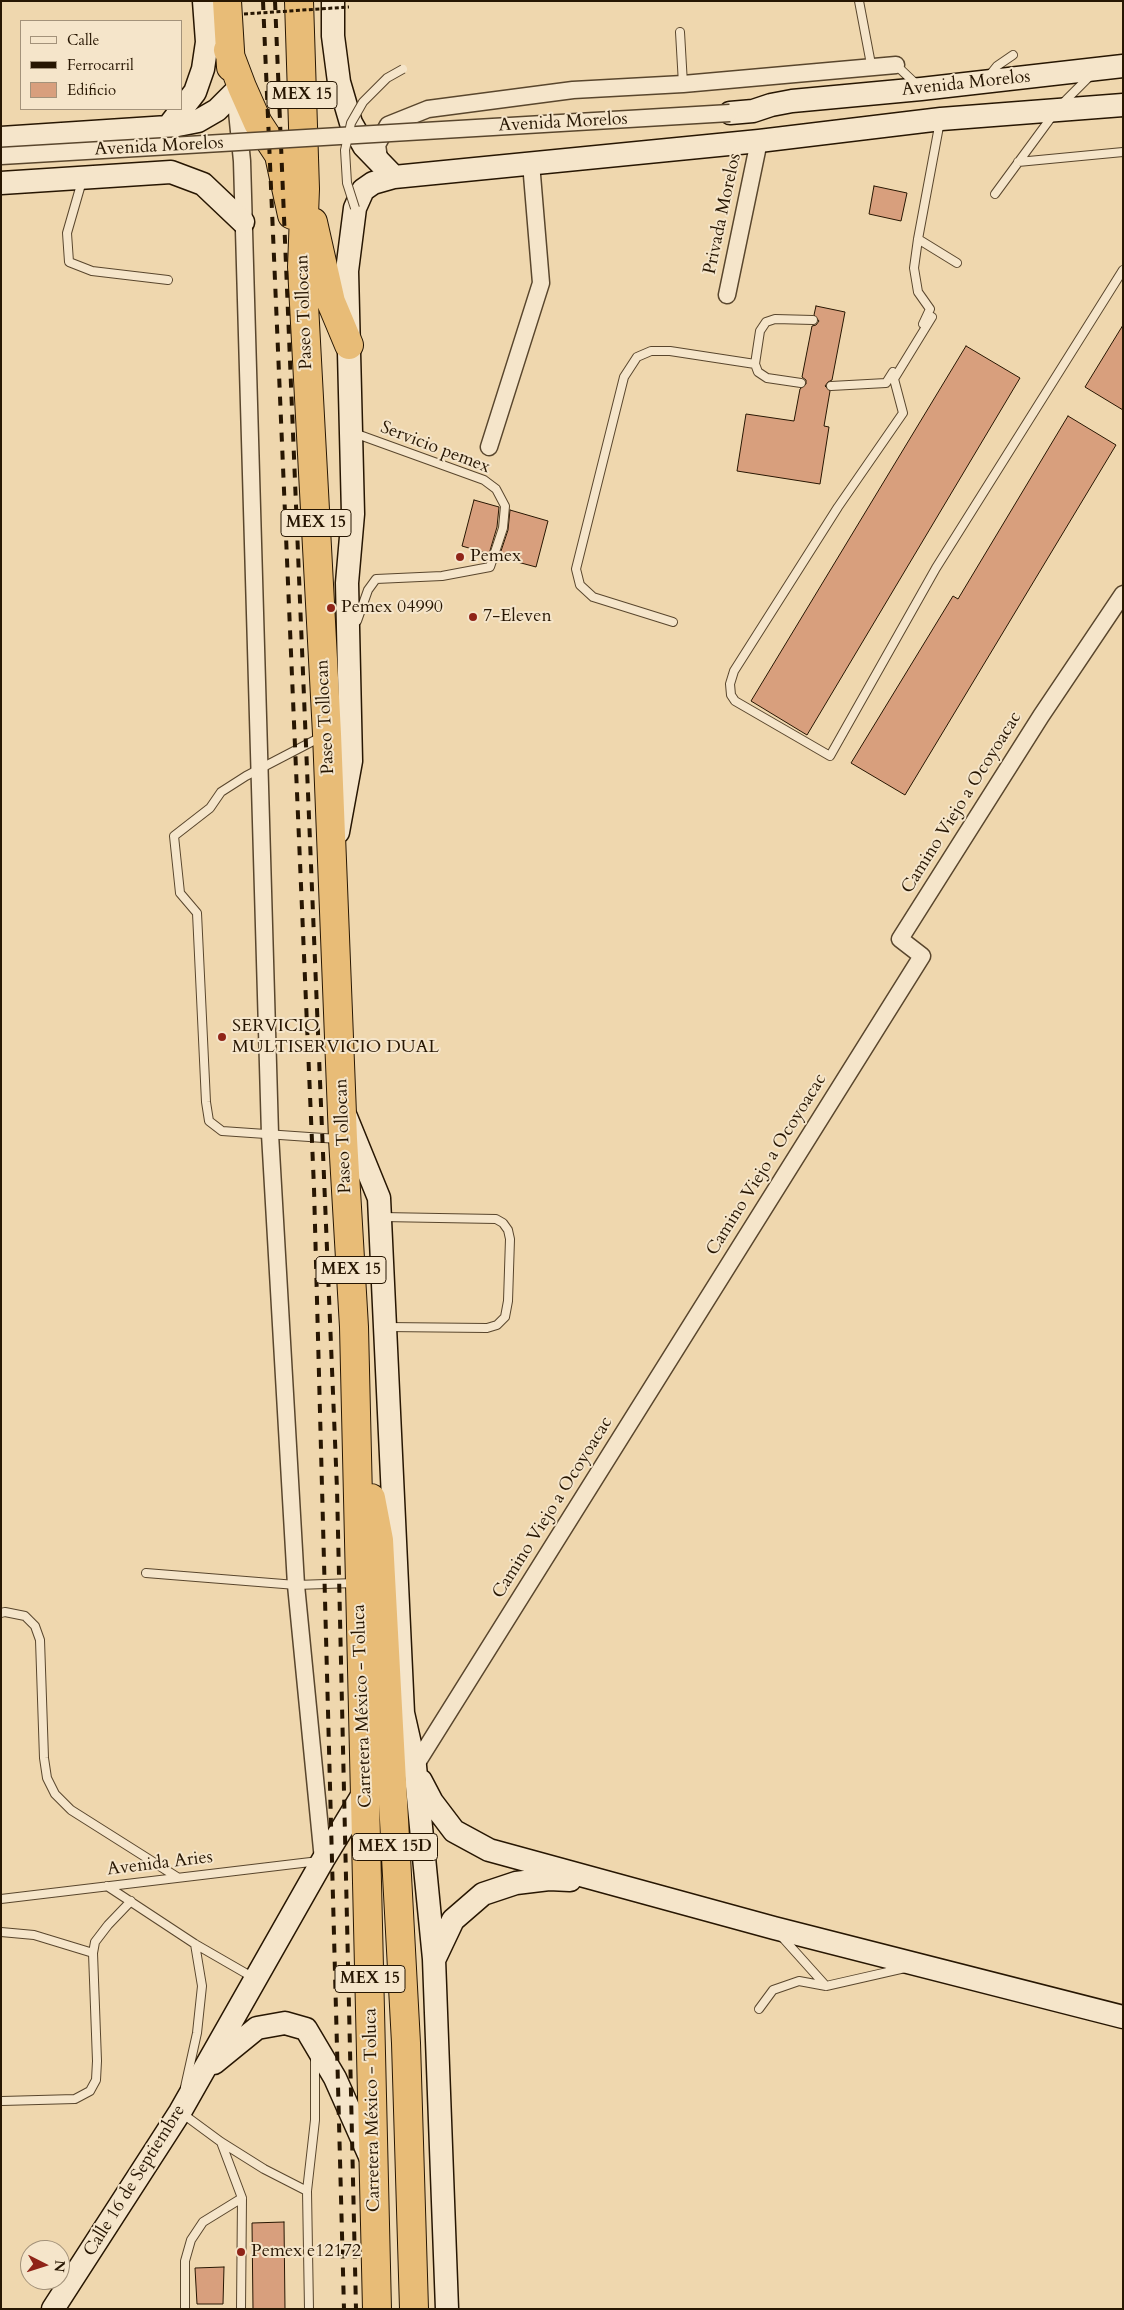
<!DOCTYPE html>
<html>
<head>
<meta charset="utf-8">
<style>
  body { margin:0 }
  #map { position:relative; width:1124px; height:2310px; overflow:hidden; background:#efd7ae; font-family:Cardo,serif }
  canvas { display:block }
  .frame { position:absolute; inset:0; border:2px solid #271602; pointer-events:none }
  .legend { position:absolute; left:20px; top:20px; width:162px; height:90px; box-sizing:border-box; background:#f5e5ca; border:1px solid #a3927a; margin:0; padding:6px 9px; list-style:none; font-size:15px; color:#271602 }
  .legend li { display:flex; align-items:center; gap:10px; height:25px }
  .legend b { width:25px; border:1px solid #a3927a }
  .north { position:absolute; left:20px; top:2240px; width:50px; height:50px; box-sizing:border-box; background:#f5e5ca; border:1px solid #a3927a; border-radius:50%; rotate:95deg; font-size:14px; font-weight:700; line-height:20px; text-align:center; color:#271602 }
  .north::after { content:''; display:block; margin:auto; width:18px; height:22px; background:#8f2418; clip-path:polygon(50% 0,100% 100%,50% 72%,0 100%) }
</style>
</head>
<body>
<div id="map">
<canvas width="1124" height="2310"></canvas>
<div class="frame"></div>
<ul class="legend">
<li><b style="height:6px;background:#f5e5ca"></b>Calle</li>
<li><b style="height:6px;background:#271602"></b>Ferrocarril</li>
<li><b style="height:14px;background:#d89f7d"></b>Edificio</li>
</ul>
<div class="north">N</div>
</div>
<script>
const g = document.querySelector('canvas').getContext('2d');
g.lineJoin = 'round';
function fillPath(path, color) { g.fillStyle = color; g.fill(path, 'evenodd'); }
const shape = rows => new Path2D(rows.map(r => 'M' + r).join(''));
function stroke(path, color, width, dash) { g.strokeStyle = color; g.lineWidth = width; g.lineCap = dash ? 'butt' : 'round'; g.setLineDash(dash || []); g.stroke(path); }
function drawText(font, color, halo, rows, align = 'center') {
  g.font = font + ' Cardo,serif'; g.lineWidth = 4; g.setLineDash([]); g.textBaseline = 'middle'; g.strokeStyle = halo; g.fillStyle = color; for (const [text, x, y, turn = 0] of rows) {
    g.save(); g.translate(x, y); g.rotate((+turn || 0) * Math.PI / 180); g.textAlign = isNaN(turn) ? turn : align; if (halo) g.strokeText(text, 0, 0); g.fillText(text, 0, 0); g.restore();
  }
}
const building = shape([
  [874,186,907,193,901,221,869,214,874,186],
  [816,306,845,312,832,380,828,382,825,386,830,391,824,426,829,427,820,484,737,471,746,414,794,421,800,389,806,384,806,380,802,377,812,326,816,325,819,321,814,315,816,306],
  [1123,325,1123,410,1085,387,1123,325],
  [966,346,1020,378,807,735,751,701,966,346],
  [1068,416,1116,445,905,795,851,763,953,596,958,599,1068,416],
  [474,500,499,507,497,527,489,554,462,546,474,500],
  [510,510,548,521,536,567,499,557,508,530,510,510],
  [284,2222,285,2309,253,2309,252,2223,284,2222],
  [224,2267,223,2304,197,2304,195,2268,224,2267]
]);
const lane = shape([
  [859,1,870,59],
  [680,32,683,84],
  [896,65,916,84],
  [989,76,997,66,1013,55],
  [1062,104,1091,75],
  [1018,162,1123,152],
  [82,181,67,233,69,262,92,271,168,280],
  [995,194,1053,115],
  [918,239,957,263],
  [932,317,894,379,903,413,838,507,734,671,730,684,731,695,735,701,830,756,936,568,1123,270],
  [923,324,930,309,918,292,914,268,918,239,940,121],
  [801,383,767,378,758,372,755,364,760,331,766,322,775,319,813,320],
  [831,386,886,383,893,372],
  [354,433,484,480,496,489,505,506,503,528,490,567,442,576,376,579,368,590,357,621],
  [673,622,593,597,580,585,576,569,624,377,637,357,651,351,670,351,755,364],
  [321,737,246,776,221,792,210,808,174,836,180,893,197,913,206,1102,209,1121,222,1131,338,1139],
  [382,1217,496,1219,503,1223,508,1230,510,1239,508,1301,505,1317,497,1325,487,1328,386,1327],
  [146,1573,296,1585,355,1583],
  [1,1613,5,1612,25,1616,35,1626,40,1640,44,1758,47,1778,55,1794,71,1810,177,1877],
  [107,1886,195,1944,254,1978],
  [1,1899,319,1861],
  [1,1932,34,1935,93,1953],
  [782,1937,826,1986],
  [759,2009,773,1990,799,1981,826,1986,905,1968],
  [185,2087,197,2033,202,1986,195,1944],
  [2,2101,75,2099,90,2091,96,2080,97,2061,93,1953,95,1942,108,1925,131,1901],
  [183,2114,221,2142,264,2169,307,2191],
  [221,2142,242,2198,241,2309],
  [185,2309,185,2261,191,2240,203,2222,242,2198],
  [309,2309,307,2191,315,2120,315,2058]
]);
const street = shape([
  [235,92,242,161,270,1134,296,1585,323,1860],
  [380,165,377,145,388,125,428,109,573,90,683,84,896,65],
  [727,295,759,141],
  [489,447,541,283,531,163],
  [415,1766,922,956,900,939,1041,716,1123,594]
]);
const secondary = shape([
  [333,1,333,36,339,82,351,123,364,146,394,177],
  [730,113,753,111,771,105,792,101,921,89,1123,66],
  [168,127,195,92,203,69,207,42,204,1],
  [1,138,168,127,198,121,217,110,235,92],
  [1,183,171,172,203,184,243,222],
  [338,832,351,761,347,583,353,514,347,271,355,208,363,190,373,183,394,177,759,141,941,119,1123,105],
  [346,1117,379,1198,403,1713,415,1766,434,1959,447,2309],
  [421,1781,432,1802,454,1831,489,1850,774,1928,1123,2017],
  [435,1958,453,1920,483,1894,516,1883,549,1879,570,1880],
  [214,2063,257,2028,285,2023,306,2029,335,2078,372,2161],
  [53,2309,180,2112,323,1860,365,1791]
]);
const highway = shape([
  [227,1,231,67],
  [299,1,305,189,302,267,327,734,343,1139,354,1327,377,2309],
  [228,50,242,87,258,123,279,155,292,215],
  [313,222,331,302,349,345],
  [371,1498,379,1540,406,2043,414,2309]
]);
const rail = shape([
  [263,1,314,1188,344,2309],
  [275,1,337,1489,356,2309]
]);
const pathBridge = shape([
  [244,14,349,7]
]);
const laneBridge = shape([
  [355,208,347,183,345,150,351,123,363,102,387,78,403,69]
]);
const streetBridge = shape([
  [1,156,730,113]
]);
const markers = [
  [460,557,5,"#8f2418"],
  [331,608,5,"#8f2418"],
  [473,617,5,"#8f2418"],
  [222,1037,5,"#8f2418"],
  [241,2252,5,"#8f2418"]
];
const shields = [
  [302,95,70],
  [316,523,70],
  [351,1270,70],
  [395,1847,85],
  [370,1979,70]
];
const shieldNames = [
  ["MEX 15",302,95],
  ["MEX 15",316,523],
  ["MEX 15",351,1270],
  ["MEX 15D",395,1847],
  ["MEX 15",370,1979]
];
const streetNames = [
  ["Avenida Morelos",966,84,-6],
  ["Avenida Morelos",563,123,-3],
  ["Avenida Morelos",159,147,-3],
  ["Privada Morelos",723,214,-78],
  ["Paseo Tollocan",305,312,-92],
  ["Servicio pemex",435,448,21],
  ["Paseo Tollocan",326,717,-93],
  ["Camino Viejo a Ocoyoacac",962,803,-58],
  ["Paseo Tollocan",344,1136,-92],
  ["Camino Viejo a Ocoyoacac",767,1165,-58],
  ["Camino Viejo a Ocoyoacac",553,1508,-58],
  ["Carretera México - Toluca",363,1706,-92],
  ["Avenida Aries",160,1864,-7],
  ["Carretera México - Toluca",373,2110,-91],
  ["Calle 16 de Septiembre",135,2181,-58]
];
const poiNames = [
  ["Pemex",470,557],
  ["Pemex 04990",341,608],
  ["7-Eleven",483,617],
  ["SERVICIO",232,1027],
  ["MULTISERVICIO DUAL",232,1048],
  ["Pemex e12172",251,2252]
];
fillPath(building, '#d89f7d');
stroke(building, '#271602', 1);
stroke(lane, '#59462d', 10);
stroke(street, '#59462d', 19);
stroke(secondary, '#271602', 25);
stroke(highway, '#271602', 30);
stroke(lane, '#f5e5ca', 8);
stroke(street, '#f5e5ca', 16);
stroke(secondary, '#f5e5ca', 22);
stroke(highway, '#e8bc77', 28);
stroke(rail, '#271602', 4, [9, 9]);
stroke(laneBridge, '#59462d', 10, []);
stroke(streetBridge, '#59462d', 19, []);
stroke(pathBridge, '#271602', 3, [4, 2.5]);
stroke(laneBridge, '#f5e5ca', 8);
stroke(streetBridge, '#f5e5ca', 16);
for (const [x, y, r, color] of markers) { const dot = new Path2D(); dot.arc(x, y, r, 0, 2 * Math.PI); g.fillStyle = color; g.fill(dot); stroke(dot, '#f5e5ca', 2); }
for (const [x, y, w] of shields) { const box = new Path2D(); box.roundRect(x - w / 2, y - 13.5, w, 27, 4); g.fillStyle = '#f5e5ca'; g.fill(box); stroke(box, '#271602', 1); }
drawText('bold 16px', '#271602', null, shieldNames);
drawText('18px', '#271602', '#f5e5ca', streetNames);
drawText('18px', '#271602', '#f5e5ca', poiNames, 'left');
</script>
</body>
</html>
